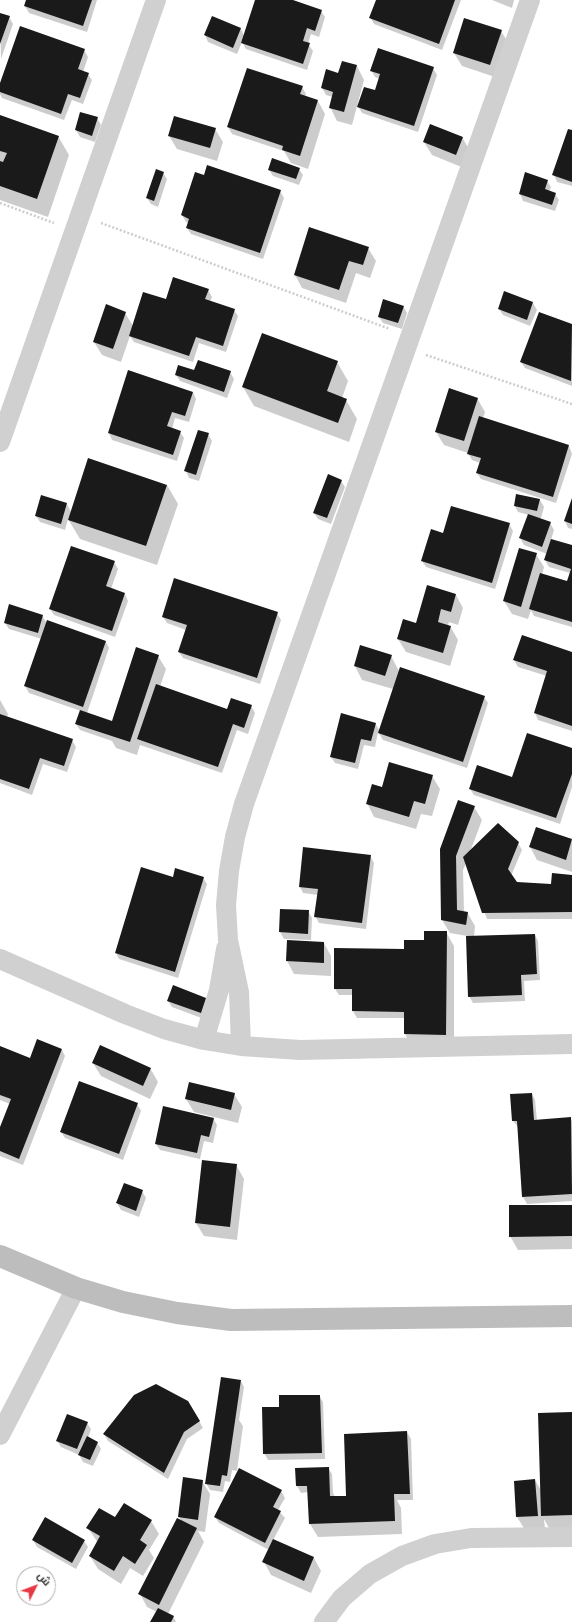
<!DOCTYPE html>
<html>
<head>
<meta charset="utf-8">
<style>
  body { margin:0 }
  #map { position:relative; width:572px; height:1622px; overflow:hidden; background:#fff; font-family:Helvetica,Cairo,sans-serif }
  canvas { display:block }
  .north { position:absolute; left:16px; top:1566px; width:40px; height:40px; box-sizing:border-box; background:#fff; border:1px solid #adadad; border-radius:50%; rotate:48deg; font-size:11px; font-weight:700; line-height:16px; text-align:center; color:#333 }
  .north::after { content:''; display:block; margin:auto; width:14px; height:18px; background:#e63946; clip-path:polygon(50% 0,100% 100%,50% 72%,0 100%) }
</style>
</head>
<body>
<div id="map">
<canvas width="572" height="1622"></canvas>
<div class="north">ش</div>
</div>
<script>
const g = document.querySelector('canvas').getContext('2d');
g.lineJoin = 'round';
function fillPath(path, color) { g.fillStyle = color; g.fill(path, 'evenodd'); }
const shape = rows => new Path2D(rows.map(r => 'M' + r).join(''));
function stroke(path, color, width, dash) { g.strokeStyle = color; g.lineWidth = width; g.lineCap = dash ? 'butt' : 'round'; g.setLineDash(dash || []); g.stroke(path); }
const shadow = shape([
  [27,0,97,0,87,32,29,13,25,6],
  [256,0,290,0,321,11,325,17,319,37,311,34,308,44,313,51,307,70,246,49,242,42,237,54,208,42,205,35,212,17,241,29,244,36],
  [377,0,461,0,442,50,374,24,370,17],
  [492,0,514,0,512,8],
  [0,14,9,17,13,24,1,59],
  [501,31,509,44,498,78,462,66,454,53],
  [84,50,88,57,83,72,88,74,92,80,83,104,72,100,64,120,2,98,0,94,0,86],
  [357,66,364,80,352,125,337,121,330,107,333,97,326,95,322,88,339,74],
  [433,68,437,75,418,132,362,113,357,105,376,92,380,79,375,77,371,70],
  [302,87,306,94,305,97,318,101,325,114,308,169,291,163,284,151,232,134,228,127],
  [81,113,97,118,101,125,95,142,80,137,76,130],
  [0,116,58,136,69,155,48,217,0,200],
  [215,129,223,142,217,161,177,149,169,136],
  [572,131,572,186,557,182,554,175],
  [462,137,470,151,464,168,432,155,424,142],
  [299,169,303,175,299,185,273,176,269,170],
  [163,173,167,179,158,207,151,204,147,198],
  [547,181,551,187,549,192,555,194,559,200,555,211,523,201,520,194],
  [280,191,284,198,263,259,191,234,187,228,189,223,186,222,182,215],
  [368,248,376,261,370,278,356,273,346,303,302,288,295,275],
  [208,290,212,297,210,302,234,310,238,316,226,352,199,343,193,362,134,342,130,336,121,362,102,355,94,342,125,313,133,326,166,301],
  [505,292,533,303,537,310,530,326,503,315,499,309],
  [403,306,407,313,402,329,383,323,379,317],
  [540,313,572,325,572,386,525,368,521,362],
  [337,362,348,381,342,398,346,400,357,419,349,442,254,406,243,387],
  [195,371,230,372,234,379,227,398,180,381,176,375],
  [193,392,196,399,189,422,175,418,172,429,180,432,184,438,177,461,112,440,109,433],
  [477,398,485,412,483,418,569,446,572,454,556,503,481,479,477,473,480,463,472,460,468,453,444,445,436,432],
  [208,434,212,441,199,481,189,478,186,471],
  [341,481,345,487,331,524,318,519,314,513],
  [167,485,178,504,157,565,80,539,68,519,65,530,40,522,36,516,67,504,71,512],
  [517,495,540,500,544,507,541,518,536,518,550,523,554,530,551,540,572,546,572,627,534,616,531,610,528,619,512,614,504,601,536,554,544,567,542,575,568,582,570,573,549,567,545,560,547,554,524,545,520,538,529,515,518,512,515,506],
  [572,502,572,529,568,528,565,521],
  [509,524,513,531,495,589,426,567,422,561,444,534],
  [114,562,118,569,111,589,125,594,128,601,115,637,54,615,50,609],
  [428,586,456,595,463,608,458,625,449,622,448,626,450,626,458,640,450,666,406,652,398,639,417,624],
  [277,613,281,620,260,684,183,658,179,652,186,630,167,623,163,617],
  [42,615,47,624,106,642,109,648,87,713,112,722,158,656,166,669,160,687,228,710,251,706,255,713,248,734,237,730,222,773,140,745,137,755,116,748,112,741,80,730,76,724,81,711,29,693,25,686,42,639,9,629,5,623],
  [361,647,391,656,399,671,484,697,488,703,467,768,383,740,378,732,375,747,364,745,358,769,335,763,331,757,375,723,380,731,393,689,362,680,355,666],
  [572,653,572,731,538,720,535,713,547,676,518,667,514,660],
  [0,700,8,714,7,717,72,740,76,747,67,772,43,764,32,795,0,783],
  [572,749,572,787,560,824,474,795,470,789,513,779],
  [432,776,440,789,432,816,421,814,416,829,374,817,367,803,383,788],
  [474,807,482,820,470,852,518,843,522,850,511,876,516,883,552,885,572,876,572,919,487,919,466,863,463,870,464,912,467,912,475,926,474,937,535,935,538,941,540,980,524,981,525,1001,473,1003,469,996,467,936,450,933,442,920,441,849],
  [536,828,572,840,572,872,537,860,530,847],
  [370,856,374,863,366,929,319,923,315,916,318,895,303,893,300,887],
  [173,878,203,878,207,884,178,978,119,959,116,953],
  [281,910,308,911,312,918,311,940,284,939,280,932],
  [446,932,454,946,454,1048,412,1047,405,1034,405,1018,357,1018,353,1011,353,995,339,995,335,989,404,950],
  [288,941,324,943,331,956,331,976,294,974,287,961],
  [206,998,209,1005,204,1019,172,1007,168,1001],
  [0,1047,30,1059,62,1050,65,1056,23,1165,0,1156,0,1130,10,1104,0,1100],
  [93,1063,150,1068,158,1082,150,1099,101,1076],
  [234,1094,242,1107,238,1123,194,1112,186,1099],
  [532,1094,535,1100,537,1120,570,1118,572,1121,572,1201,527,1204,523,1197,518,1127,513,1121],
  [137,1104,141,1111,123,1160,65,1138,61,1132],
  [213,1118,217,1125,213,1143,204,1141,200,1159,160,1150,156,1144],
  [236,1165,244,1179,237,1240,204,1236,196,1223],
  [142,1191,146,1198,139,1217,121,1210,117,1203],
  [572,1206,572,1249,518,1250,510,1236],
  [241,1381,244,1387,239,1420,243,1426,237,1471,232,1470,230,1482,225,1481,223,1492,210,1490,206,1483],
  [319,1396,323,1402,325,1459,268,1460,264,1453,281,1408],
  [188,1401,203,1428,187,1439,168,1479,108,1441,104,1434],
  [572,1413,572,1534,553,1535,544,1519,545,1529,525,1530,517,1517,535,1480,542,1492],
  [87,1423,91,1429,88,1438,97,1442,101,1449,93,1466,83,1462,79,1455,61,1447,57,1441],
  [407,1432,411,1439,413,1500,397,1500,401,1508,402,1534,318,1537,310,1524,309,1492,301,1493,297,1486,328,1468,332,1474,333,1493,335,1497,347,1497],
  [202,1481,210,1494,205,1532,198,1531,204,1542,168,1614,173,1616,176,1622,152,1622,157,1612,147,1607,140,1594,182,1522,179,1517],
  [281,1491,285,1498,278,1510,285,1518,273,1540,314,1558,321,1571,311,1593,271,1575,264,1562,269,1550,219,1523,215,1517],
  [115,1518,151,1521,159,1534,149,1550,154,1558,143,1576,130,1568,121,1584,98,1569,90,1556,98,1543,88,1528],
  [33,1540,84,1541,88,1547,76,1569,37,1547]
]);
const building = shape([
  [26,0,92,0,83,26,24,6],
  [255,0,293,0,322,10,315,31,307,28,303,41,310,43,303,64,241,43],
  [376,0,455,0,439,44,369,18],
  [0,13,10,16,0,44],
  [212,16,241,28,233,48,204,35],
  [464,18,502,30,490,65,453,53],
  [20,26,85,49,78,69,89,73,80,98,68,94,61,114,0,92,0,83],
  [378,48,434,67,414,126,357,107,364,87,375,90,380,74,370,71],
  [342,61,357,65,344,112,329,108,333,92,321,88,326,69,338,73],
  [247,68,303,86,300,94,318,100,300,156,282,150,283,146,227,127],
  [80,112,98,117,92,136,75,130],
  [0,115,59,136,37,199,0,186,0,161,3,162,7,153,0,151],
  [174,116,216,128,210,148,168,136],
  [430,124,463,137,456,155,423,142],
  [568,129,572,130,572,182,552,175],
  [272,158,300,168,296,179,268,170],
  [207,165,281,190,260,253,186,228,189,219,181,215,195,172,204,175],
  [156,169,164,172,154,201,146,198],
  [525,172,548,180,545,189,556,193,552,205,519,194],
  [309,227,369,247,363,265,349,261,339,290,294,275],
  [173,277,209,289,205,299,235,309,223,346,196,337,189,356,129,336,143,292,166,299],
  [504,291,533,302,527,320,498,309],
  [383,299,404,306,398,323,378,317],
  [106,304,126,312,113,349,93,342],
  [539,312,572,324,571,381,520,362],
  [262,333,338,361,327,391,347,399,338,423,242,387],
  [198,360,231,371,224,392,175,375,178,365,194,370],
  [128,370,193,392,185,416,172,412,167,426,181,431,173,455,108,433],
  [449,388,478,398,464,441,435,432],
  [479,416,569,445,553,497,476,473,481,458,467,454],
  [198,430,209,433,196,475,184,471],
  [88,458,167,485,146,546,68,520],
  [328,474,342,480,327,518,313,513],
  [516,494,540,499,537,511,514,506],
  [41,495,67,503,61,524,35,516],
  [572,498,572,524,564,521],
  [451,506,510,523,492,583,421,561,431,529,443,533],
  [528,514,551,522,542,547,519,538],
  [551,539,572,545,572,622,529,609,540,573,567,581,571,569,544,560],
  [71,546,115,561,106,586,125,593,112,631,49,609],
  [519,548,537,553,521,607,503,601],
  [174,578,278,612,257,678,178,652,187,625,162,617],
  [427,585,456,594,451,612,441,609,438,622,451,626,443,653,397,639,403,619,416,623],
  [9,604,43,615,38,633,4,623],
  [47,620,106,641,83,707,24,686],
  [522,635,572,652,572,726,534,713,547,671,513,660],
  [360,645,392,655,385,676,354,666],
  [136,647,159,655,130,742,75,724,80,710,112,721],
  [400,667,485,696,463,762,378,733],
  [156,684,227,709,231,698,252,705,244,728,233,724,218,767,137,739],
  [341,713,376,723,371,741,361,739,355,763,330,757],
  [0,714,73,739,64,766,40,758,29,789,0,779],
  [527,733,572,748,572,774,556,818,469,789,477,765,512,777],
  [389,762,433,775,425,804,414,801,409,817,366,804,372,784,382,787],
  [458,800,475,806,456,856,457,910,468,912,466,925,441,920,440,849],
  [498,823,519,842,508,869,517,882,551,884,552,873,572,875,572,912,482,913,463,857],
  [536,827,572,839,566,860,529,847],
  [303,847,371,855,362,923,314,917,318,889,299,887],
  [141,867,173,877,175,868,204,877,175,972,115,953],
  [280,909,309,910,308,934,279,932],
  [424,931,447,931,446,1035,404,1034,404,1012,352,1011,352,989,334,989,334,948,404,949,404,940,424,940],
  [535,934,537,974,521,975,522,995,468,997,466,936],
  [287,940,324,942,324,963,286,961],
  [173,985,206,998,201,1013,167,1001],
  [37,1039,62,1049,19,1159,0,1151,0,1127,11,1099,0,1095,0,1046,30,1058],
  [100,1045,151,1068,143,1086,92,1063],
  [79,1081,138,1103,119,1154,60,1132],
  [189,1082,235,1093,231,1110,185,1099],
  [532,1093,534,1120,571,1117,572,1194,522,1197,517,1121,512,1121,510,1094],
  [163,1106,214,1118,209,1137,201,1135,197,1153,155,1144],
  [202,1160,237,1164,230,1227,195,1223],
  [124,1183,143,1190,136,1211,116,1203],
  [509,1205,572,1205,572,1236,509,1237],
  [221,1377,241,1380,227,1476,222,1475,220,1486,205,1484],
  [156,1384,188,1401,200,1421,184,1432,164,1473,103,1434,134,1395],
  [279,1395,320,1395,322,1453,263,1454,262,1407,279,1407],
  [572,1412,572,1515,541,1516,538,1413],
  [67,1414,88,1422,77,1449,56,1441],
  [407,1431,410,1494,394,1494,395,1521,309,1524,307,1486,296,1486,295,1468,329,1467,330,1496,346,1496,344,1434],
  [87,1436,98,1442,90,1460,78,1455],
  [239,1468,282,1490,273,1507,281,1511,265,1543,214,1517],
  [183,1477,203,1480,198,1520,178,1517],
  [535,1479,538,1516,516,1517,514,1481],
  [124,1503,152,1520,140,1540,147,1545,135,1564,123,1556,114,1571,89,1556,100,1536,86,1528,99,1508,115,1517],
  [45,1517,85,1540,72,1563,32,1540],
  [177,1518,197,1528,159,1605,138,1594],
  [273,1539,314,1557,304,1581,262,1562],
  [158,1608,174,1616,171,1622,150,1622]
]);
const path = shape([
  [0,203,54,223],
  [101,223,390,329],
  [426,355,572,404]
]);
const street = shape([
  [0,442,156,0],
  [0,959,125,1014,164,1029,204,1040,241,1046,300,1050,572,1044],
  [204,1040,219,990,226,949],
  [241,1046,239,992,228,940,226,905,229,871,235,837,244,804,530,0],
  [0,1435,76,1288],
  [324,1622,342,1598,370,1574,402,1556,435,1544,471,1538,572,1537]
]);
const secondary = shape([
  [0,1256,76,1288,123,1302,177,1313,231,1320,572,1316]
]);
fillPath(shadow, '#0003');
fillPath(building, '#1a1a1a');
stroke(path, '#cdcdcd', 2.5, [2, 2]);
stroke(street, '#d0d0d0', 20);
stroke(secondary, '#bdbdbd', 22);
</script>
</body>
</html>
